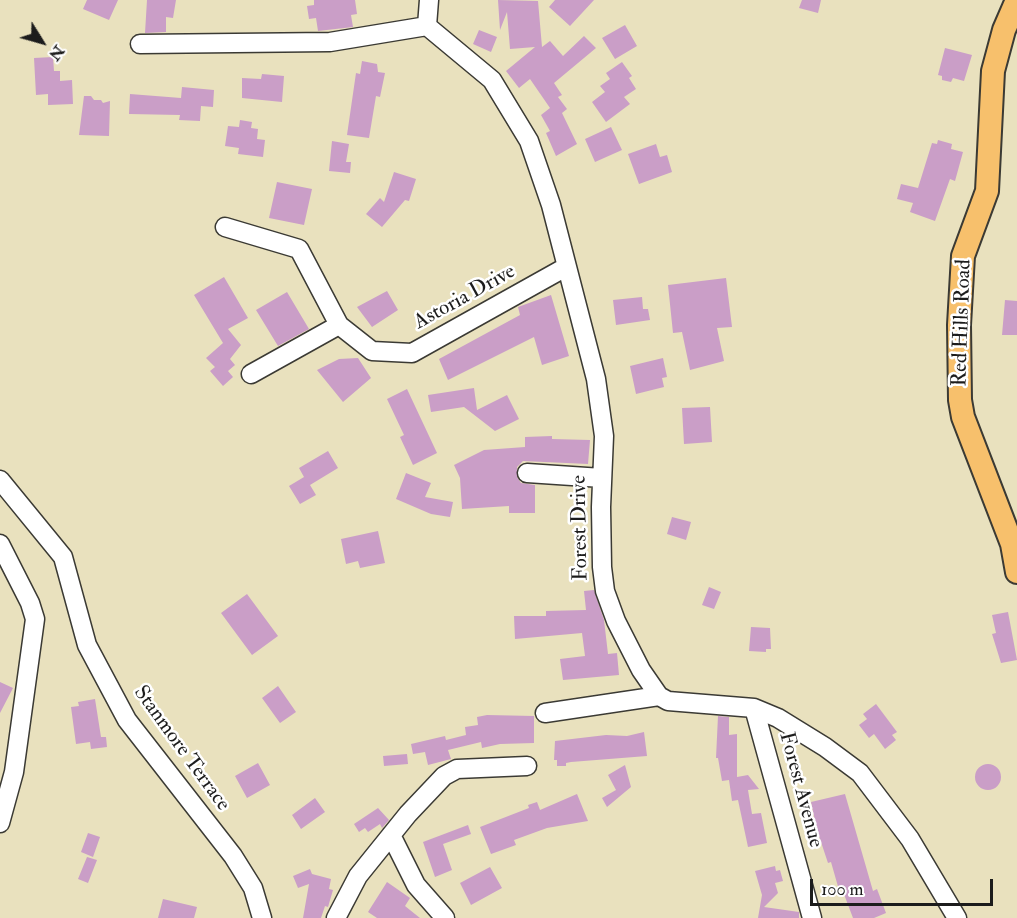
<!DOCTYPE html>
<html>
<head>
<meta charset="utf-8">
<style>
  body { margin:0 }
  #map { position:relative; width:1017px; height:918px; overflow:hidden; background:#e9e1be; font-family:"IM FELL Double Pica",serif }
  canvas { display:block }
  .north { position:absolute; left:12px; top:12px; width:60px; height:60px; -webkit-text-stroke:4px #fff; paint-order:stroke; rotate:127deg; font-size:16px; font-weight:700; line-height:24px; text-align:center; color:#1c1c1c }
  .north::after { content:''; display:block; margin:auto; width:21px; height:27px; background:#1c1c1c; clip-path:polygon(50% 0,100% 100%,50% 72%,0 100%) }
  .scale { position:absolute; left:810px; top:879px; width:183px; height:27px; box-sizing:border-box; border:3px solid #1c1c1c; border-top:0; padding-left:8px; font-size:18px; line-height:21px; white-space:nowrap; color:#1c1c1c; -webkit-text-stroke:4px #fff; paint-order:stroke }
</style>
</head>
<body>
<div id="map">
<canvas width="1017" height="918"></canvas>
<div class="north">N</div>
<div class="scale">100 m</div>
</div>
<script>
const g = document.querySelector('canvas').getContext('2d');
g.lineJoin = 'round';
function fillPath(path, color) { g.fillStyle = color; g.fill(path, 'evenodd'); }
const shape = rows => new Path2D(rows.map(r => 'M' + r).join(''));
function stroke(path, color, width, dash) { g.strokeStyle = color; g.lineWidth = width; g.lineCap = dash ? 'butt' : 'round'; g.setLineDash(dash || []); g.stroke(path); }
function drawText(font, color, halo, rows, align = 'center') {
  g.font = font + ' "IM FELL Double Pica",serif'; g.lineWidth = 5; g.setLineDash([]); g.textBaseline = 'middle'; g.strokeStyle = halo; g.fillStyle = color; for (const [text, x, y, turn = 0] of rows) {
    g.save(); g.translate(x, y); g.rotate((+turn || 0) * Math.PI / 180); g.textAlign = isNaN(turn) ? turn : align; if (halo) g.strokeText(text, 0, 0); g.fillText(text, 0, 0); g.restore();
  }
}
const building = shape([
  [87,0,118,0,109,20,83,9],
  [147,0,176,0,173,18,166,17,166,32,145,33],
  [314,0,355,0,357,14,351,15,353,27,318,31,316,18,309,19,307,6,314,5],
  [498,0,538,1,542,47,550,41,563,56,584,36,596,48,554,83,562,95,558,97,567,109,562,113,577,144,556,156,546,133,550,131,541,115,550,108,530,79,519,88,506,71,535,47,510,49,507,12,500,30],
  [555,0,594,0,570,26,549,7],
  [802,0,821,0,818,13,799,8],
  [625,25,637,46,615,59,602,38],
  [479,30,497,37,491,52,473,44],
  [945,48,972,55,964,81,953,78,951,82,942,80,942,76,938,75],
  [53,57,54,71,60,71,60,81,72,80,73,104,48,105,48,94,36,95,34,58],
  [362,61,377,64,378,72,385,73,380,97,376,96,369,138,347,135,356,73,360,74],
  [622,62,632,76,629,78,636,89,624,97,630,104,606,122,592,102,605,92,600,86,610,79,606,73],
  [262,74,284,76,282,102,242,98,242,78,261,79],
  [182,87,214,90,213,107,201,106,200,121,179,120,180,115,129,114,130,94,181,98],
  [84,96,91,96,94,100,101,100,103,103,110,101,109,136,79,135],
  [240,120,252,122,251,128,258,129,257,139,265,140,263,157,238,154,239,148,225,146,228,126,239,127],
  [611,127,622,150,595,162,585,139],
  [938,140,952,144,951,149,963,152,955,181,950,179,935,221,910,212,913,203,897,199,901,184,918,188,932,143,937,144],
  [332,141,349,144,346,162,351,162,350,173,329,171],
  [656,144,660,157,667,155,672,172,639,184,628,154],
  [394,172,416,179,409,201,405,200,382,227,366,214,380,198,384,202],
  [277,182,312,189,304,225,269,218],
  [224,277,248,318,228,329,241,345,230,359,235,365,228,371,233,377,223,386,210,371,215,367,206,358,223,343,194,295],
  [726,278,732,327,717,328,724,361,690,370,682,332,673,333,668,285],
  [387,291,398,310,372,327,357,307],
  [287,292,309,329,278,346,256,310],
  [551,295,569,356,542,365,534,337,448,380,439,359,520,315,518,307],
  [642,297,643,309,648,309,650,320,616,325,613,300],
  [1005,300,1017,301,1017,335,1002,335],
  [358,358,371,378,343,402,317,370,339,359],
  [663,358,667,377,662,378,664,387,636,394,630,366],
  [474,388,477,410,507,395,519,419,495,431,464,407,431,412,428,395],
  [407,389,437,453,413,465,400,437,404,435,387,399],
  [710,407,712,442,684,444,682,408],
  [552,436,552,439,590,440,588,464,523,461,517,467,517,477,521,483,535,485,535,513,509,513,509,506,462,509,460,478,454,465,484,450,525,447,525,437],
  [328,451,338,468,310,485,316,495,300,504,289,486,304,477,299,468],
  [406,473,431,483,425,497,453,502,450,517,431,514,396,499],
  [672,517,691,522,686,540,667,534],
  [378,531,385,563,360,568,358,561,346,564,341,539],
  [709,587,721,592,714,609,702,605],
  [594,590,604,620,608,654,617,653,619,675,563,680,560,659,585,656,582,633,515,639,514,616,546,616,546,611,586,610,584,591],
  [247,594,278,636,252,655,221,613],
  [1008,612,1017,660,1001,663,992,634,996,633,992,615],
  [751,627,770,628,771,649,766,649,766,652,749,651],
  [0,682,13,688,0,713],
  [278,686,296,712,280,723,262,698],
  [95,699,101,737,106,737,107,747,91,749,90,742,76,744,71,707,79,706,78,702],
  [876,704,897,732,892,735,896,740,885,749,874,734,869,738,859,725,867,719,863,714],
  [487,715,534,716,534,743,500,744,482,748,481,742,448,750,451,759,428,765,425,752,413,754,411,744,445,736,446,740,466,735,465,727,478,725,477,717],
  [718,716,729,717,729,735,737,734,737,777,748,775,759,789,748,790,752,814,761,813,767,843,748,847,738,800,732,801,729,780,722,781,718,758,716,758],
  [644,732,647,756,571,762,566,763,566,766,557,766,557,760,554,760,555,741,606,735,627,736],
  [407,754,408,764,384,766,383,756],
  [258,763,270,785,247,798,235,776],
  '975 777a13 13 0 1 1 26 0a13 13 0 1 1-26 0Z',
  [625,765,631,787,607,807,602,798,616,790,608,775],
  [577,794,588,821,547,828,514,840,516,845,491,854,480,827,529,808,528,805,537,802,540,810],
  [845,794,873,891,877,889,886,913,874,918,853,918,842,889,839,890,831,862,828,863,817,830,811,802],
  [315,798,325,812,301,829,292,815],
  [378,808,389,820,382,828,380,824,368,832,365,828,359,832,354,824],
  [468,825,471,834,443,844,452,870,435,877,423,842],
  [88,833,100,837,93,857,81,852],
  [87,857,97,860,88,883,78,879],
  [775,866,776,871,780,870,783,881,775,883,778,893,764,907,799,912,799,918,758,918,762,895,755,871],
  [490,867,502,888,471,905,460,883],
  [310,869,312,874,331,879,329,889,333,890,328,907,325,906,321,918,303,918,309,884,298,888,293,876],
  [387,882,410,898,405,906,420,918,377,918,368,912],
  [163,899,197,907,194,918,158,918]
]);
const minor = shape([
  [429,0,427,26,492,80,529,141,551,205,596,379,604,436,601,507,602,567,605,591,616,621,641,670,659,696,668,701,754,708,778,718,825,747,860,773,910,839,957,918],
  [140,44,330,42,427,26],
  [225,227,299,249,339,325,372,351,412,353,566,267],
  [251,374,339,325],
  [527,473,602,478],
  [0,480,63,557,87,645,127,720,233,856,253,888,262,918],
  [0,544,30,603,35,619,14,772,0,823],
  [754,708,812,918],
  [545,713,659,696],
  [391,835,416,885,445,918],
  [336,918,358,876,408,814,444,776,457,769,527,766]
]);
const major = shape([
  [1017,0,1004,30,993,71,987,191,963,256,959,325,960,400,963,417,1012,544,1017,572]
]);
const streetNames = [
  ["Astoria Drive",465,298,-29],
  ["Red Hills Road",963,323,-88],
  ["Forest Drive",581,528,-91],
  ["Stanmore Terrace",181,749,54],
  ["Forest Avenue",800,790,75]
];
fillPath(building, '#ca9ec7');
stroke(minor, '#3b3a34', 21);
stroke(major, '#3b3a34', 26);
stroke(minor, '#fff', 18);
stroke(major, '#f7c06c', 22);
drawText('21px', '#1c1c1c', '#fff', streetNames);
</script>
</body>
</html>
